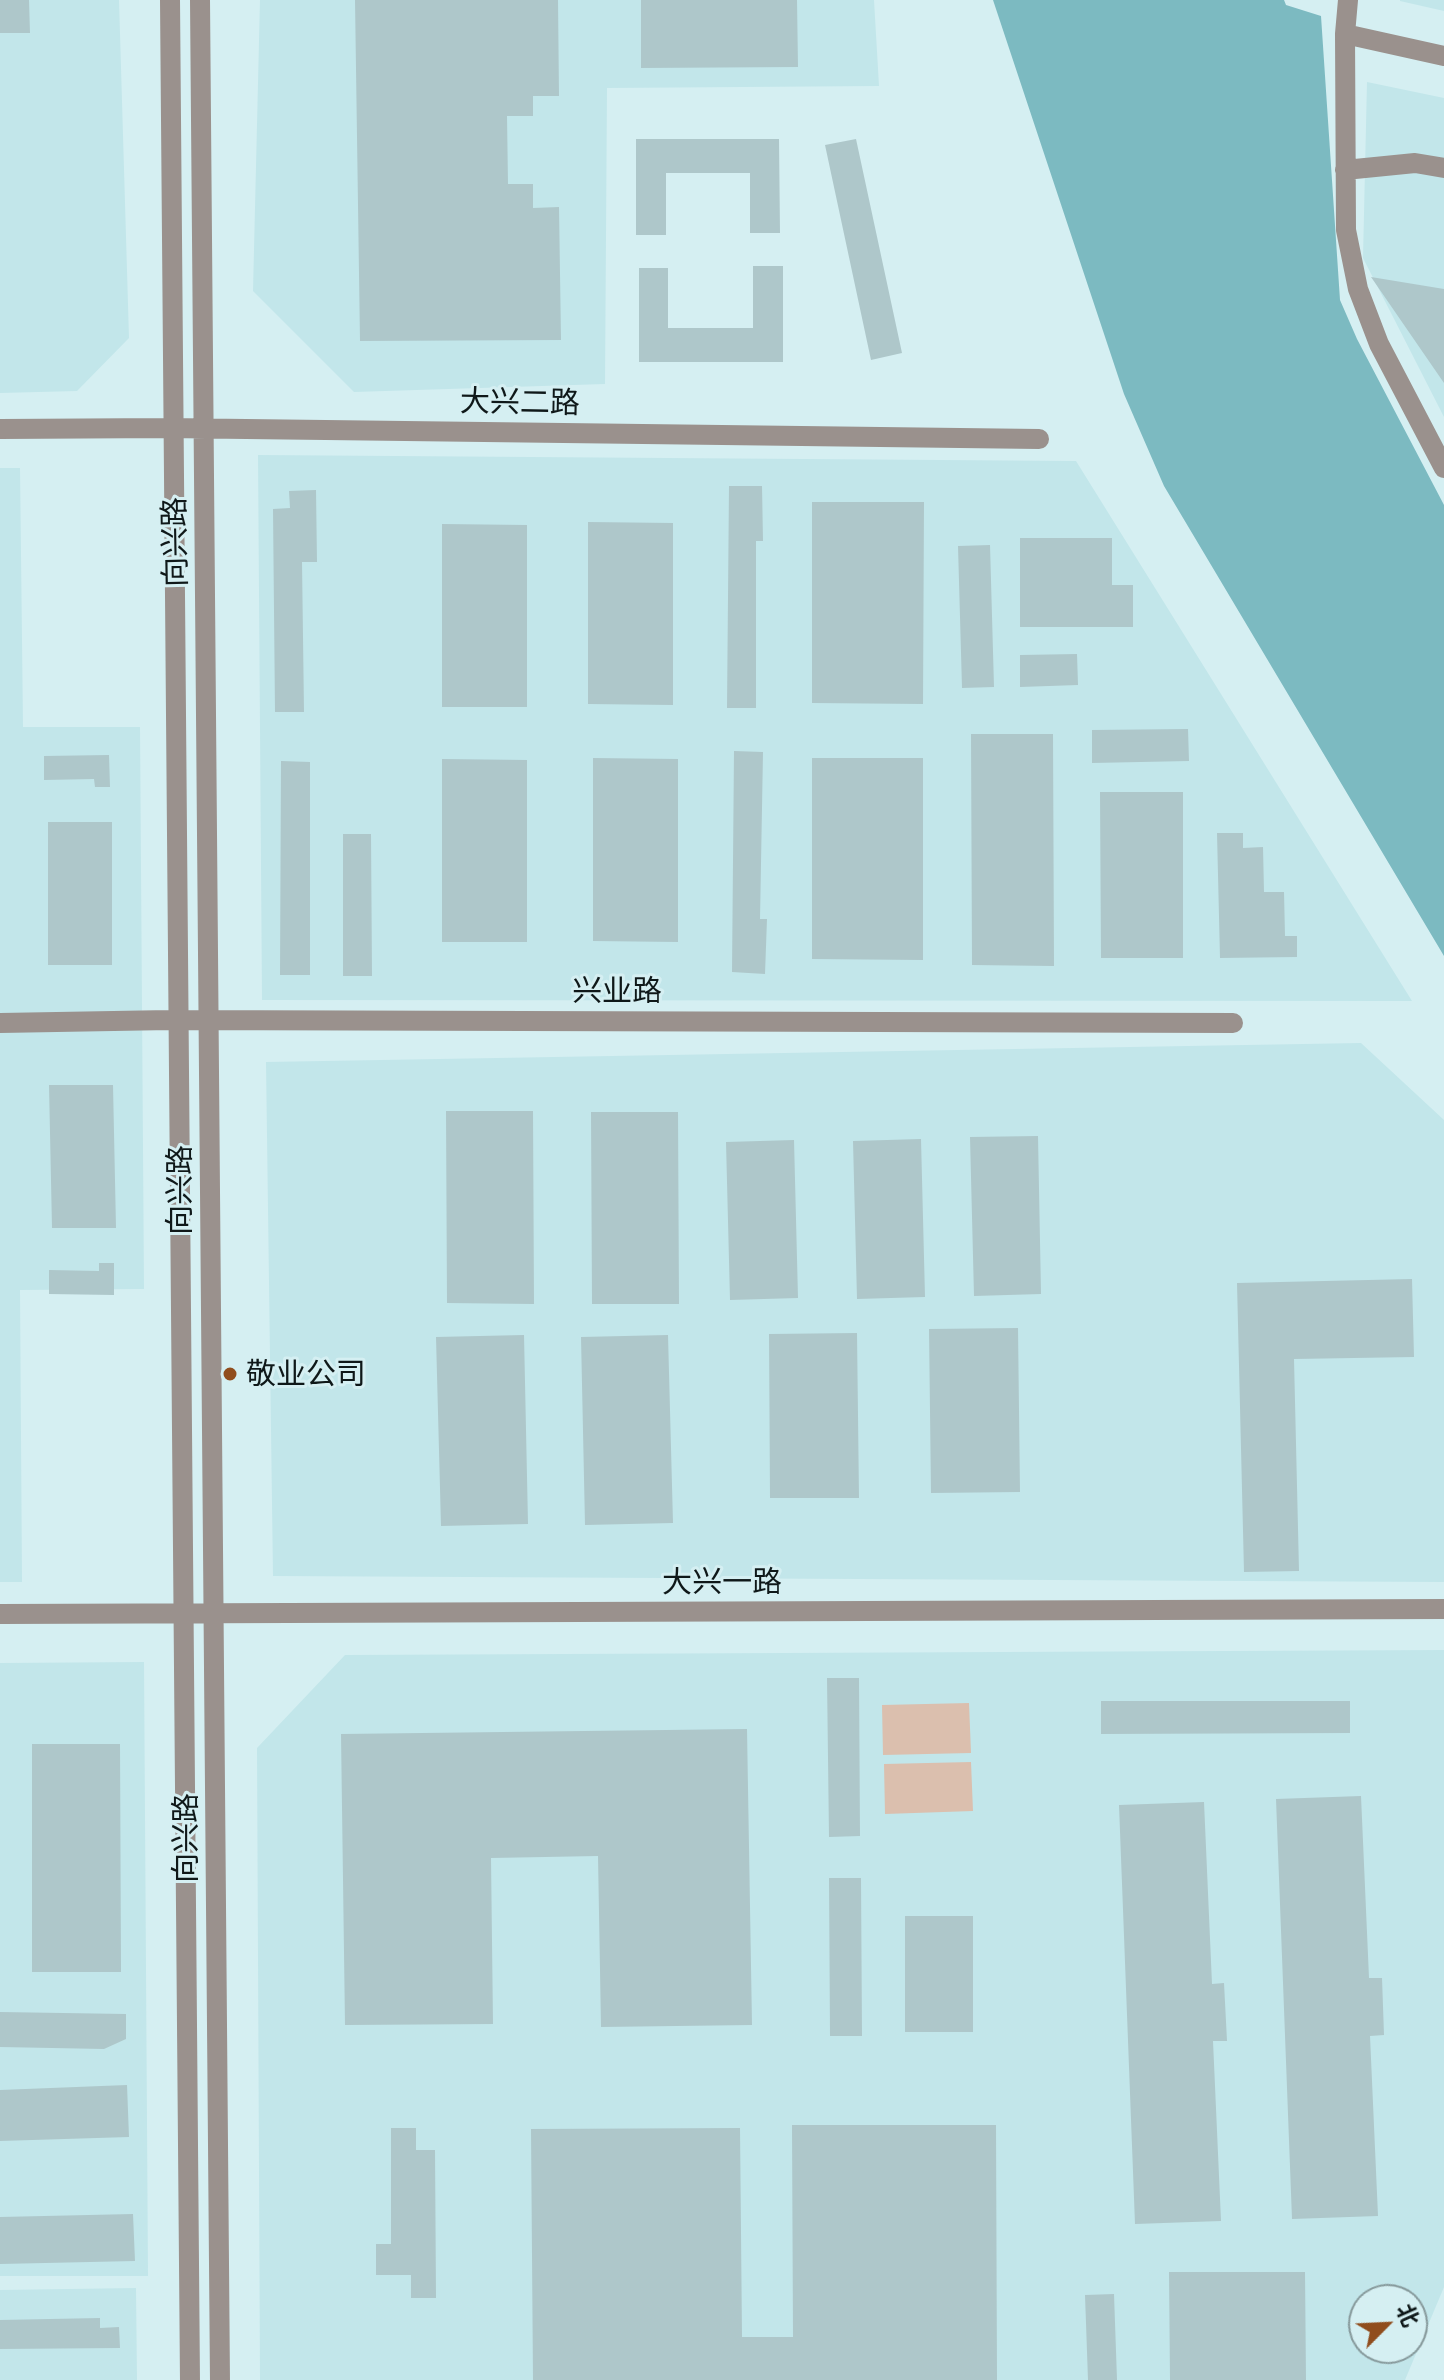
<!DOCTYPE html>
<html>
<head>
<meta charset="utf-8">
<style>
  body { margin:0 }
  #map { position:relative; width:1444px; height:2380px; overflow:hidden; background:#d5eff2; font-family:Commissioner,"Noto Sans SC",sans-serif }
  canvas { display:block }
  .north { position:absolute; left:1348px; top:2284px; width:80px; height:80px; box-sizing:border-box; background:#d5eff2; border:2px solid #86999b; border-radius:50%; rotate:66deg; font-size:22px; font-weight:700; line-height:32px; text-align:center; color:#0f1819 }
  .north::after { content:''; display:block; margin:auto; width:28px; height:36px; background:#904d1d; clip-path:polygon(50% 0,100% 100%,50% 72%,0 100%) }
</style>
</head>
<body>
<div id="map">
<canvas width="1444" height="2380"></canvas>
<div class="north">北</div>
</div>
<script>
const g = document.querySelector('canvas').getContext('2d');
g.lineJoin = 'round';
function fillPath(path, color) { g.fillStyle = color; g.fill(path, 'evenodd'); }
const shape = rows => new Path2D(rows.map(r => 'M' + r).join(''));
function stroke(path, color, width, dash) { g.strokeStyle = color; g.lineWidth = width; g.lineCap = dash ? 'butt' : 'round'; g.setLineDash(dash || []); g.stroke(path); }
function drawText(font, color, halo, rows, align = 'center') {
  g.font = font + ' Commissioner,"Noto Sans SC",sans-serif'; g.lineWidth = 6; g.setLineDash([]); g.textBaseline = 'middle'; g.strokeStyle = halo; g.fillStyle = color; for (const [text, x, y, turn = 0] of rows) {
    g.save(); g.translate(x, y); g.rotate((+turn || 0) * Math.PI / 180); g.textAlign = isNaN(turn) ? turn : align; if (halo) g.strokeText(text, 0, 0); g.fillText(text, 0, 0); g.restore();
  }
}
const built = shape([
  [0,0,119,0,129,338,77,391,0,393],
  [260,0,874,0,879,86,607,88,605,384,354,392,253,291],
  [1444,0,1444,11,1400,1,1400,0],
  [1367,82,1444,98,1444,417,1363,258],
  [258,455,1076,461,1412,1001,262,1000],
  [0,468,20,468,23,727,140,727,144,1289,20,1290,22,1582,0,1582],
  [1361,1043,1444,1120,1444,1582,273,1576,266,1062],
  [1444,1650,1444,2287,1405,2380,260,2380,257,1748,345,1655],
  [1364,2300,1412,2300,1412,2348,1364,2348],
  [144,1662,148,2276,0,2276,0,1663],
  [136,2288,137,2380,0,2380,0,2290]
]);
const green = shape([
  [969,1703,971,1753,883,1755,882,1705],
  [971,1762,973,1811,885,1814,884,1764]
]);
const water = shape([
  [993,0,1284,0,1286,5,1321,16,1340,300,1357,339,1444,505,1444,956,1164,486,1124,394]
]);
const building = shape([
  [0,0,29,0,30,33,0,33],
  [355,0,558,0,559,96,533,96,533,116,507,116,508,184,533,184,533,208,559,207,561,340,360,341],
  [641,0,797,0,798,67,641,68],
  [636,139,779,139,780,233,750,233,750,173,666,173,666,235,636,235],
  [856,139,902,353,871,360,825,145],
  [753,266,783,266,783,362,639,362,639,268,668,268,668,328,753,328],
  [1371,277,1444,289,1444,383],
  [729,486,762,486,763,541,756,541,756,708,727,708],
  [316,490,317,562,302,562,304,712,275,712,273,509,290,508,289,491],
  [812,502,924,502,923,704,812,703],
  [588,522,673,523,673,705,588,704],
  [442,524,527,525,527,707,442,707],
  [1020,538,1112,538,1112,585,1133,585,1133,627,1020,627],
  [990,545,994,687,962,688,958,546],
  [1077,654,1078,685,1020,687,1020,655],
  [1188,729,1189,761,1092,763,1092,730],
  [971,734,1053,734,1054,966,972,965],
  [734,751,763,752,760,919,767,919,765,974,732,972],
  [109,755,110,787,95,787,94,779,44,780,44,756],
  [593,758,678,759,678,942,593,941],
  [812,758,923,758,923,960,812,959],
  [442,759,527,760,527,942,442,942],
  [281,761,310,762,310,975,280,975],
  [1100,792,1183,792,1183,958,1101,958],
  [48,822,112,822,112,965,48,965],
  [1217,833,1243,833,1243,848,1263,847,1264,892,1284,892,1285,936,1297,936,1297,957,1220,958],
  [343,834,371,834,372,976,343,976],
  [49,1085,113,1085,116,1228,52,1228],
  [446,1111,533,1111,534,1304,447,1303],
  [591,1112,678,1112,679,1304,592,1304],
  [1038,1136,1041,1294,974,1296,970,1137],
  [921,1139,925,1297,857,1299,853,1141],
  [794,1140,798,1298,730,1300,726,1142],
  [99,1263,114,1263,114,1295,49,1294,49,1270,99,1271],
  [1412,1279,1414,1357,1294,1359,1299,1571,1244,1572,1237,1283],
  [1018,1328,1020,1492,931,1493,929,1329],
  [857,1333,859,1498,770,1498,769,1334],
  [524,1335,528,1524,441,1526,436,1337],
  [668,1335,673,1523,585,1525,581,1337],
  [827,1678,859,1678,860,1836,829,1837],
  [1101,1701,1350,1701,1350,1733,1101,1734],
  [747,1729,752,2025,601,2027,598,1856,491,1858,493,2024,345,2025,341,1734],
  [32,1744,120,1744,121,1972,32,1972],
  [1361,1796,1369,1978,1382,1978,1384,2035,1370,2036,1378,2216,1292,2219,1276,1799],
  [1204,1802,1212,1984,1224,1983,1227,2041,1213,2041,1221,2221,1135,2224,1119,1805],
  [829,1878,861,1878,862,2036,830,2036],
  [905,1916,973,1916,973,2032,905,2032],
  [0,2012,126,2014,126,2039,104,2049,0,2047],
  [127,2085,129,2137,0,2141,0,2090],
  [792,2125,996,2125,997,2380,533,2380,531,2129,740,2128,742,2337,793,2337],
  [391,2128,416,2128,416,2150,435,2150,436,2298,411,2298,411,2275,376,2275,376,2244,391,2244],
  [133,2214,135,2261,0,2264,0,2217],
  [1169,2272,1305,2272,1306,2380,1170,2380],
  [1114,2294,1117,2380,1088,2380,1085,2295],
  [100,2318,100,2328,119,2327,120,2348,0,2349,0,2320]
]);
const minor = shape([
  [170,0,190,2380],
  [200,0,220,2380],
  [1348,0,1345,34,1346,230,1358,289,1379,344,1444,468],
  [1345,34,1444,56],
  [1345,170,1415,163,1444,168],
  [0,429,167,428,1039,439],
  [0,1023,170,1020,1233,1023],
  [0,1614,1444,1609]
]);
const markers = [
  [230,1374,8,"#904d1d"]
];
const streetNames = [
  ["大兴二路",520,402,1],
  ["向兴路",175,542,-91],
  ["兴业路",617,991],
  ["向兴路",180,1190,-90],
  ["大兴一路",722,1582],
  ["向兴路",186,1838,-90]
];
const poiNames = [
  ["敬业公司",246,1374]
];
fillPath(built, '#c2e6ea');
fillPath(green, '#dbbfae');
fillPath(water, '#7cbac1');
fillPath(building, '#aec7ca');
stroke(minor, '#9a918d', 20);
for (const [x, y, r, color] of markers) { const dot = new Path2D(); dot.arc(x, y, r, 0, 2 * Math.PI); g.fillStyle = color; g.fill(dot); stroke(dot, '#d5eff2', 3); }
drawText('30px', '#0f1819', '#d5eff2', streetNames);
drawText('30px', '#0f1819', '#d5eff2', poiNames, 'left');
</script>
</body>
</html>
